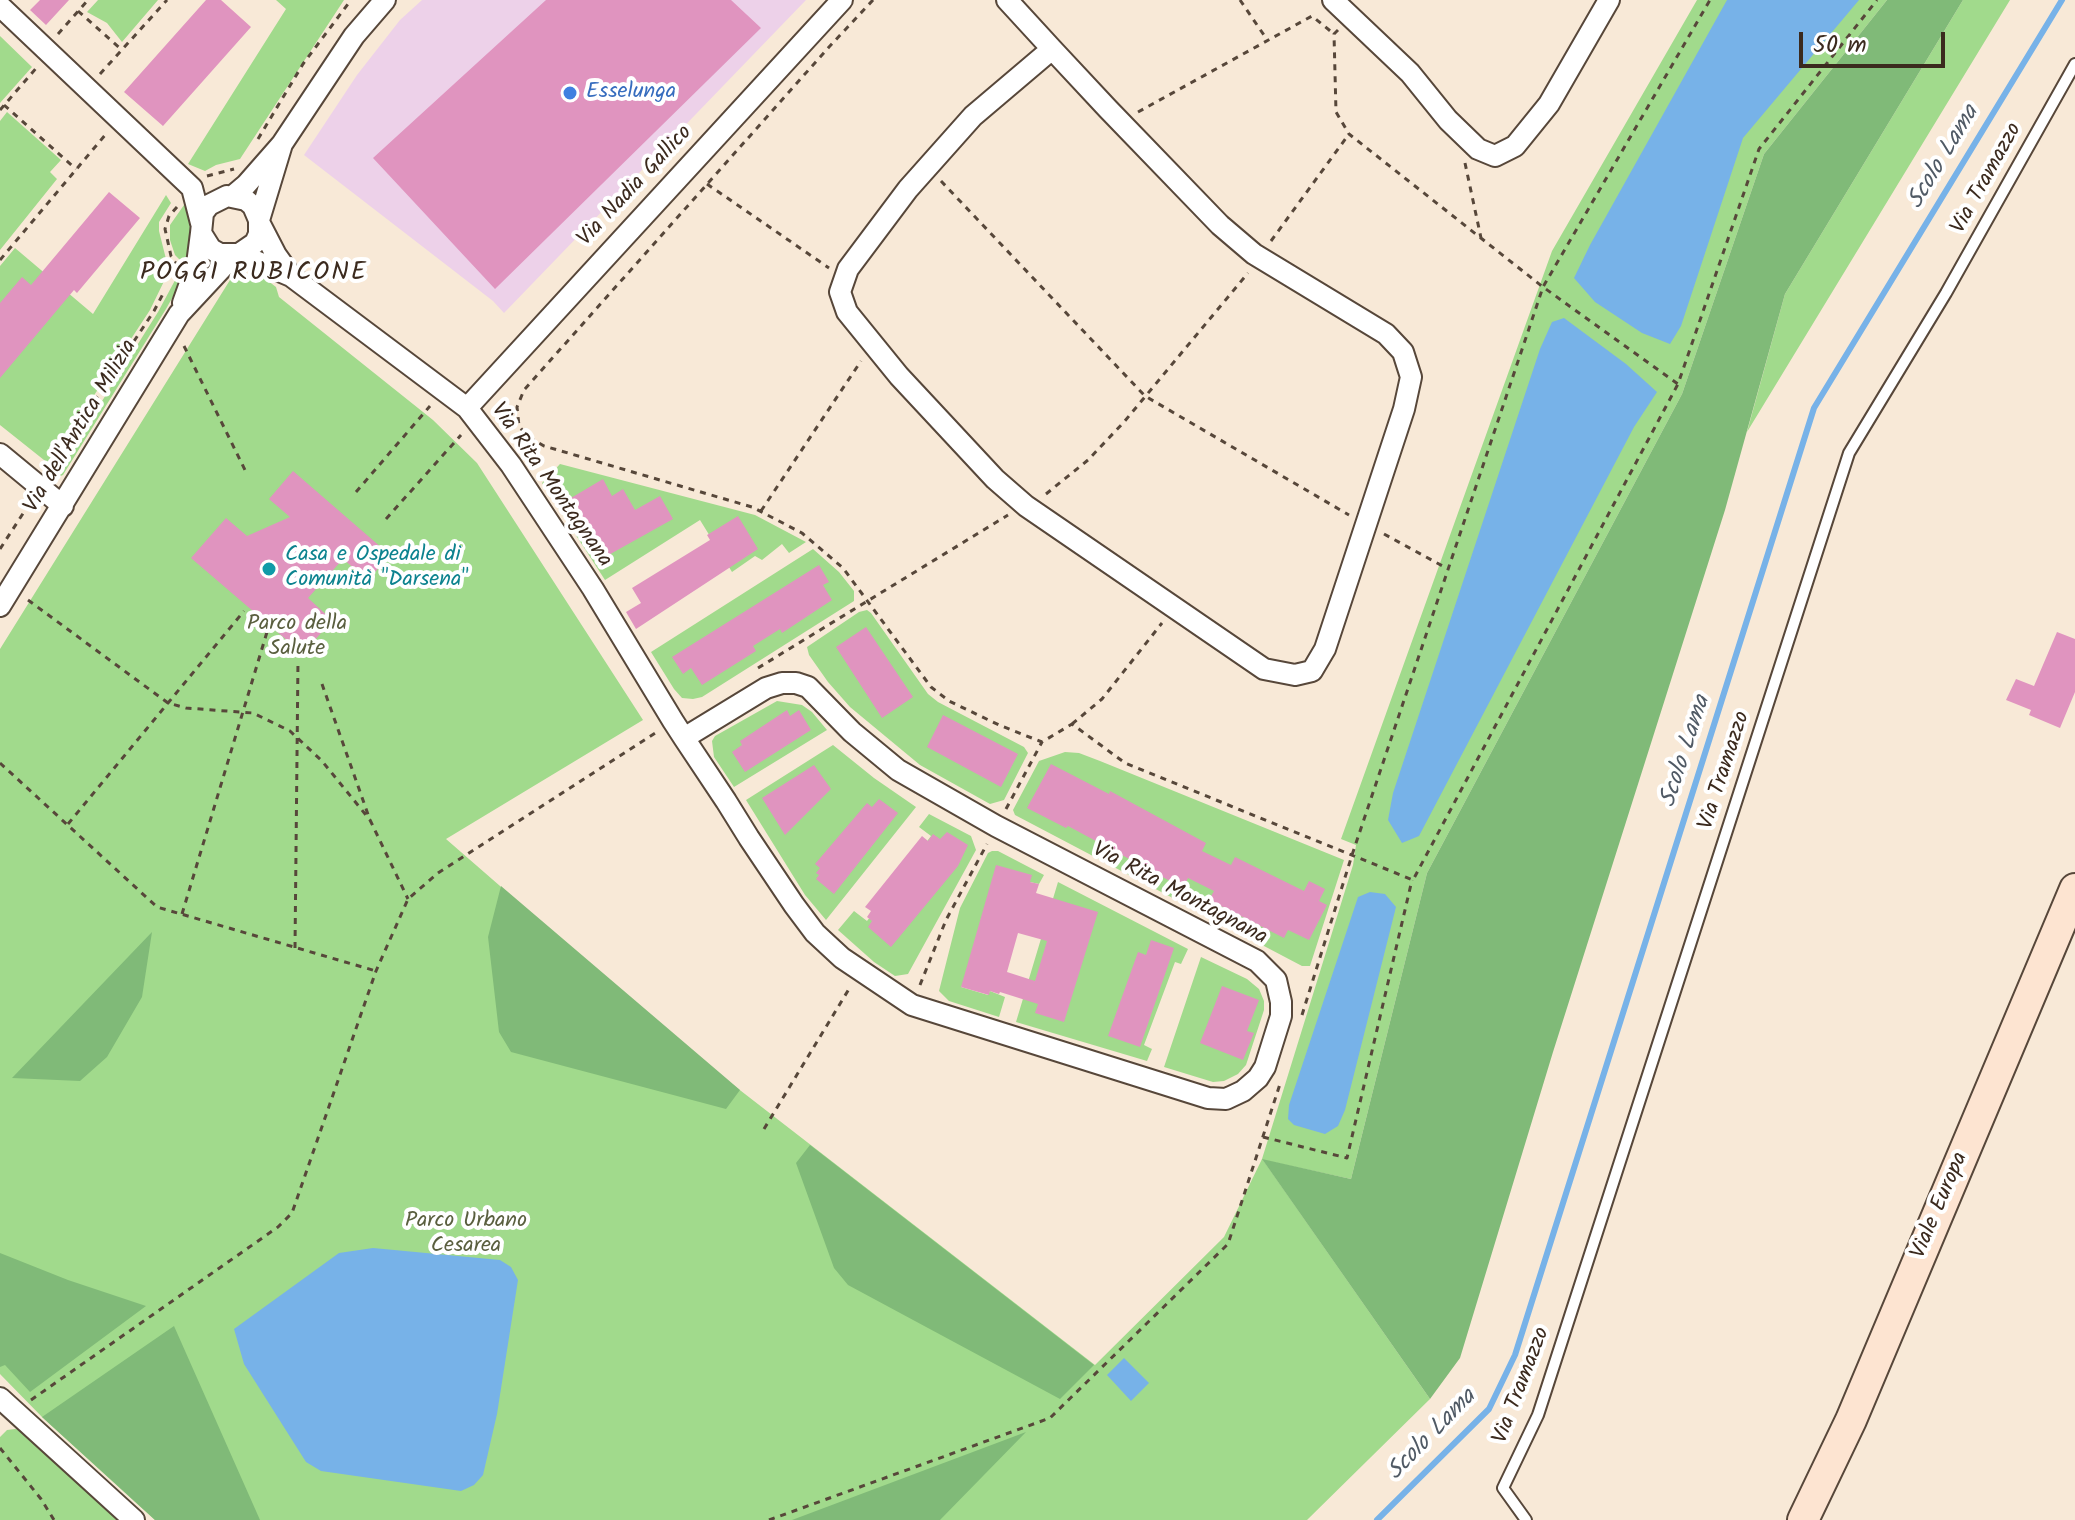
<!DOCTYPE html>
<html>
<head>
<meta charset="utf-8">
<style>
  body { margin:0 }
  #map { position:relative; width:2075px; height:1520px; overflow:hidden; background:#f8e9d7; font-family:Kalam,sans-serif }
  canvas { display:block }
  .scale { position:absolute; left:1799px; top:32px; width:146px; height:36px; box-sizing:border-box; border:4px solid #3b2a1e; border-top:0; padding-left:10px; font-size:24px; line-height:28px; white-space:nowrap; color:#3b2a1e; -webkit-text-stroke:6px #fff; paint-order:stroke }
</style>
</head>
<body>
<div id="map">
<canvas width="2075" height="1520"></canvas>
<div class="scale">50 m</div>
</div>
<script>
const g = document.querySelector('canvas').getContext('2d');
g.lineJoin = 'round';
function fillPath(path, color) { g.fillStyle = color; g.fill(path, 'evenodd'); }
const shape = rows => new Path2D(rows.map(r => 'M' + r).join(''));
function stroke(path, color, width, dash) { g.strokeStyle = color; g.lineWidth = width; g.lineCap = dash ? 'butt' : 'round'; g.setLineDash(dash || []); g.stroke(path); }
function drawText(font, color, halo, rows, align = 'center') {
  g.font = font + ' Kalam,sans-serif'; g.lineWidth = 8; g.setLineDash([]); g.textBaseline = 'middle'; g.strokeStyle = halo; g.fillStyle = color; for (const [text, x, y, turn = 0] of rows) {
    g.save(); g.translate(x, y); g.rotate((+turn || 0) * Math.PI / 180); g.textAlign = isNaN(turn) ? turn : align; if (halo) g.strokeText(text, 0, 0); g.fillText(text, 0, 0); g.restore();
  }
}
const built = shape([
  [422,0,806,0,504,313,493,301,304,155,357,75,400,20]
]);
const green = shape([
  [98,0,158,0,122,42,107,23,87,12],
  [276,0,344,0,240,159,216,165,205,171,188,164,286,9],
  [1697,0,1887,0,1764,154,1682,394,1427,873,1351,1179,1263,1160,1430,1399,1307,1520,155,1520,42,1417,0,1374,0,649,230,280,248,274,263,277,276,287,279,297,433,420,477,463,643,720,446,839,692,1053,1095,1365,1224,1237,1262,1159,1353,865,1356,845,1341,839,1552,251],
  [1963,0,2010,0,1747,432,1785,294],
  [0,36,32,67,0,103],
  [7,112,61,160,50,172,57,179,0,250,0,121],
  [166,195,171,203,159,222,159,231,169,271,150,310,49,464,0,425,0,266,15,248,93,314],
  [184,205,192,221,190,263,180,260,175,255,170,240,170,225],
  [180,271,186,273,166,309,63,475,53,479,158,312],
  [560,464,755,515,806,542,789,553,782,544,762,560,755,556,732,572,700,520,605,580,542,483],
  [813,549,839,572,854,591,854,601,702,697,693,699,682,698,674,689,651,652],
  [867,610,871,613,928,694,938,702,1024,747,1028,753,1004,800,990,804,920,765,850,707,828,682,809,655,807,647,859,612],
  [777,701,802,705,812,712,827,730,734,787,714,757,712,741,715,736],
  [833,745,874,778,916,807,826,920,805,895,746,800],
  [1065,752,1079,753,1100,761,1344,860,1310,966,1302,966,1015,815,1013,810,1039,761],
  [929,814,971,836,976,850,908,974,895,976,874,962,838,930,854,911,867,921,931,836,919,827],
  [992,851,998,851,1044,875,1039,884,1030,882,961,987,988,995,990,991,1005,997,999,1017,949,1001,939,991,960,908,988,853],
  [1058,882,1188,949,1181,964,1175,962,1144,1045,1152,1049,1147,1061,1016,1022],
  [1201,957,1247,979,1259,989,1264,1001,1264,1010,1246,1065,1238,1074,1224,1081,1213,1082,1164,1067],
  [15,1429,24,1430,121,1520,0,1520,0,1437,7,1430]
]);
const forest = shape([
  [1887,0,1963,0,1785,294,1725,510,1553,1052,1460,1358,1430,1399,1262,1159,1351,1179,1427,873,1682,394,1764,154],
  [501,886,740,1090,726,1109,511,1052,499,1032,488,937],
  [152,932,142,997,107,1057,80,1081,12,1078],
  [810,1145,1094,1365,1060,1399,848,1285,834,1268,796,1163],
  [0,1253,68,1280,146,1306,30,1392,5,1365,0,1367],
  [174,1326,260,1520,155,1520,42,1417],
  [1026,1432,940,1520,792,1520]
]);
const water = shape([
  [1727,0,1859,0,1743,138,1681,326,1670,344,1642,333,1595,302,1574,278,1590,245],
  [1564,318,1626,364,1657,392,1634,427,1419,836,1402,843,1388,820,1393,793,1540,349,1552,322],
  [1370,892,1385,894,1396,907,1345,1110,1338,1126,1325,1134,1294,1125,1288,1119,1289,1105,1358,897],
  [373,1248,500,1260,511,1267,518,1280,497,1414,483,1475,474,1485,461,1491,321,1471,306,1462,244,1364,234,1329,339,1253],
  [1124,1358,1149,1383,1131,1401,1107,1375]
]);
const stream = shape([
  [1377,1520,1489,1409,1515,1355,1814,408,2062,0]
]);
const building = shape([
  [40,0,69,0,46,25,30,10],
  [206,0,221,0,251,27,163,126,124,92],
  [546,0,731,0,761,28,495,289,373,158],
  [109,192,140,218,77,293,74,290,0,378,0,303,22,277,31,285],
  [293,471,390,555,368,580,343,559,308,598,332,620,303,654,191,558,226,518,247,536,290,517,269,499],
  [603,479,612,496,623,489,635,510,660,496,673,519,605,557,571,498],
  [738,516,758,549,636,629,626,612,641,603,632,588,710,540,707,535],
  [819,565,829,582,823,585,832,600,782,633,780,629,753,646,756,651,702,685,691,668,683,674,672,657],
  [866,627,913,697,882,718,836,647],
  [2057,632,2075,639,2075,692,2060,728,2029,715,2031,710,2006,700,2016,679,2034,686],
  [787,710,790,716,799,710,811,730,745,772,732,752,742,745,740,741],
  [943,715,1018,754,1001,787,927,747],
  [1051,764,1109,794,1110,791,1206,843,1202,851,1231,865,1235,857,1304,891,1309,881,1325,889,1319,901,1327,905,1309,940,1288,930,1284,938,1209,900,1214,891,1188,878,1183,888,1068,826,1066,828,1027,808],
  [814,765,831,789,785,835,762,798],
  [879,799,898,813,834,894,816,879,819,875,816,873,820,868,815,864,867,803,872,807],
  [947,832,968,845,958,866,891,947,868,927,872,921,867,917,871,911,865,907,922,836,928,841,933,834,940,839],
  [996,865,1032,875,1030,882,1039,884,1036,893,1098,912,1064,1022,1035,1013,1038,1004,1000,992,999,994,990,991,989,995,961,987],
  [1018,933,1047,941,1035,981,1007,972],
  [1151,940,1174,948,1140,1047,1108,1036,1138,952,1146,955],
  [1222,986,1259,1000,1247,1031,1254,1033,1243,1060,1200,1043]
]);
const path = shape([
  [873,0,829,47,524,390,517,407,519,426,527,436,544,446,752,507,802,533,843,568,931,687,949,701,999,725,1042,742,1072,724,1125,763,1413,880,1678,384],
  [1240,0,1268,41],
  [78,11,122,50],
  [1338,30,1334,34,1336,112,1349,134,1543,287,1678,384,1759,149,1877,0],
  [58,34,88,0],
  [100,74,167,0],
  [4,105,76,169],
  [0,110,38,66],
  [1138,112,1312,16,1334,34],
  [258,139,303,64,351,0],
  [1465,163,1481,238],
  [207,176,234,169],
  [941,181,1145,396,1349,515],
  [707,184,829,268],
  [177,207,169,216,165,229,171,256,177,265],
  [1271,241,1349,134],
  [0,260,106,134],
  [184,346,246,472],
  [45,468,52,465,154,311,165,290],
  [356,492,430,406],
  [1046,494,1088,460,1124,422,1248,273],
  [761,511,861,361],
  [386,519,461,435],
  [1384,534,1448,569],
  [0,549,24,512,24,498],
  [28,600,168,703,186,708,253,713,290,731,322,761,370,820],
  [758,668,1008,515],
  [322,684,370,820,408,899],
  [1072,724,1102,699,1162,623],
  [0,763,157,907,376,971],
  [1006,809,1042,742],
  [68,824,244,611],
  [182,914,267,632],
  [295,948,298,660],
  [920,985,946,920,987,844],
  [1302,1015,1352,855,1543,287,1710,0],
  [764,1129,849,989],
  [1263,1137,1347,1158,1412,880],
  [31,1400,278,1227,292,1213,376,971,408,899,438,873,657,732],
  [0,1448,41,1499,54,1520],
  [769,1520,1050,1418,1228,1244,1280,1084]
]);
const lane = shape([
  [1526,1520,1503,1488,1538,1415,1849,453,1946,293,2075,64]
]);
const street = shape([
  [1007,0,1052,49,1108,109,1220,225,1254,254,1386,334,1403,352,1411,377,1404,409,1325,649,1312,671,1295,675,1264,669,1026,506,995,479,899,376,847,312,840,292,848,269,908,189,973,116,1052,49],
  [1333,0,1410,73,1448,120,1478,149,1495,156,1515,146,1549,104,1609,0],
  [0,6,192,188,201,223],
  [233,196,246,185,282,144,354,36,385,0],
  [259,220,253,206,246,200,227,196,209,205,203,213,201,233,211,249,220,254,239,254,255,243,259,234,259,220,282,144],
  [260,224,276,255,291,276],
  [239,254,291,276,467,408,511,465,593,589,673,721,684,738,726,801,749,838,794,905,815,933,842,958,912,1005,1208,1098,1226,1099,1243,1091,1258,1078,1265,1067,1281,1016,1281,1002,1276,980,1257,961,996,826,898,770,852,732,808,687,796,683,782,683,766,688,684,738],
  [183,303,197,264,201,233],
  [467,408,842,0],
  [0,454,63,506],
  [0,606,179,314,234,255],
  [0,1398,134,1520]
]);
const secondary = shape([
  [1803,1520,1851,1420,2075,889]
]);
const markers = [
  [570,93,8,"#3f7fe0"],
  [269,569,8,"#0f9aa8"]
];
const shopNames = [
  ["Esselunga",586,93]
];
const streetNames = [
  ["Via Tramazzo",1988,179,-61],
  ["Via Nadia Gallico",636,187,-47],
  ["Via dell'Antica Milizia",82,427,-59],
  ["Via Rita Montagnana",550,486,55],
  ["Via Tramazzo",1726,771,-72],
  ["Via Rita Montagnana",1179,895,28],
  ["Viale Europa",1941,1206,-67],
  ["Via Tramazzo",1523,1386,-69]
];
const cultureNames = [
  ["Casa e Ospedale di",285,556],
  ["Comunità \"Darsena\"",285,581]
];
const parkNames = [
  ["Parco della",297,625],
  ["Salute",297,650],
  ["Parco Urbano",466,1222],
  ["Cesarea",466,1247]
];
const waterNames = [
  ["Scolo Lama",1945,158,-59],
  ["Scolo Lama",1687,752,-72],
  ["Scolo Lama",1433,1436,-46]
];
const quarterNames = [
  ["POGGI RUBICONE",254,275]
];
fillPath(built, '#edd1e9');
fillPath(green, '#a1da8c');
fillPath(forest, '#80ba78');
fillPath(water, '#77b2e8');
stroke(stream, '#77b2e8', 6);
fillPath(building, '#e094bf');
stroke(lane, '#57473a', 14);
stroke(street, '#57473a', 24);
stroke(secondary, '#57473a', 34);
stroke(path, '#57473a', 3, [6, 6]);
stroke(lane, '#fff', 10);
stroke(street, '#fff', 20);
stroke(secondary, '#fde4d1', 30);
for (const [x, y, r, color] of markers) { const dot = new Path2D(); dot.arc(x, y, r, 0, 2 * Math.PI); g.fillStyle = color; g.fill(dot); stroke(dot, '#fff', 3); }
drawText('22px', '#366cbe', '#fff', shopNames, 'left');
drawText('22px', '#3b2a1e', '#fff', streetNames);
drawText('22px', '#0d838f', '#fff', cultureNames, 'left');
drawText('22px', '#5a5f3f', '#fff', parkNames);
drawText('italic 24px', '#505a65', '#fff', waterNames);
g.letterSpacing = '2px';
drawText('26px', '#3b2a1e', '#fff', quarterNames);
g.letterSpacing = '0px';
</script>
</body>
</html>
